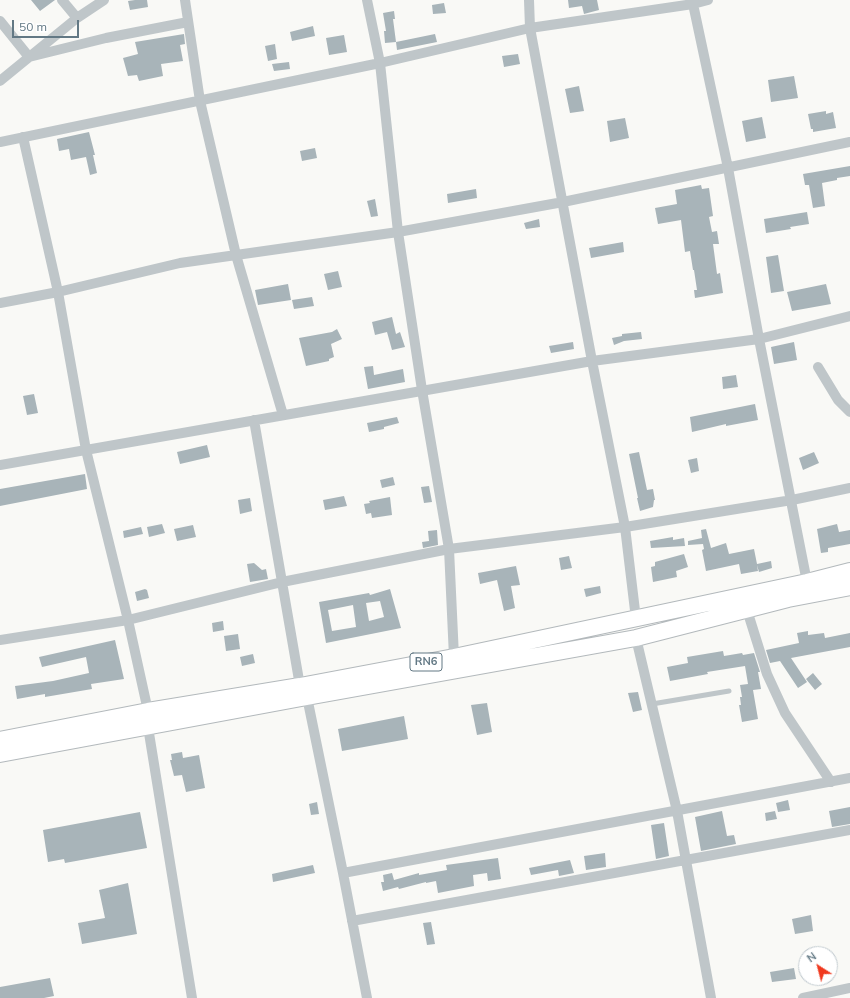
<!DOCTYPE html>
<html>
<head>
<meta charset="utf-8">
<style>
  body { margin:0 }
  #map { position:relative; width:850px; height:998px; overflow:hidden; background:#f9f9f6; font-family:Mulish,sans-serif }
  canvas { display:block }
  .north { position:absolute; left:798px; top:946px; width:40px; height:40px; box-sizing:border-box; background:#fff; border:1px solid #c0c9ce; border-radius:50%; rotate:324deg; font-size:11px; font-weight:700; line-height:16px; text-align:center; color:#627884 }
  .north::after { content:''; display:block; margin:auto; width:14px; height:18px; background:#f03a1f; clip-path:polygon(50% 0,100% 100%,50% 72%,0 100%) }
  .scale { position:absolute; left:12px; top:20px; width:67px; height:18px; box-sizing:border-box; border:2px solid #627884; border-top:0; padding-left:5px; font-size:12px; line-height:14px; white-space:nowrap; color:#627884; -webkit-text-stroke:3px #fff; paint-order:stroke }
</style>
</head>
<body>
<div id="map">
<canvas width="850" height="998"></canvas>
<div class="north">N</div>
<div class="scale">50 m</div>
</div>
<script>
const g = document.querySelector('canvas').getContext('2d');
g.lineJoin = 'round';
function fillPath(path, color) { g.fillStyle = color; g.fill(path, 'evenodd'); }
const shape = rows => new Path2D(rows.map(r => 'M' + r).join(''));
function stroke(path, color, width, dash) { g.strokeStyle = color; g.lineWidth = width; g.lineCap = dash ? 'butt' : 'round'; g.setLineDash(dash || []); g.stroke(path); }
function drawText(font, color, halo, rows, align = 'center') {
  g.font = font + ' Mulish,sans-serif'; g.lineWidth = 4; g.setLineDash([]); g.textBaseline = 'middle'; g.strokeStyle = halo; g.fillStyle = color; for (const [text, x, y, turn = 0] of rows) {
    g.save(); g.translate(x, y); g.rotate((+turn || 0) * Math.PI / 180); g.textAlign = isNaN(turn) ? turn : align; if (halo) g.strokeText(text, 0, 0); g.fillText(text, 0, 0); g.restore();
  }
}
const building = shape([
  [31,0,55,0,40,11],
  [135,0,147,0,148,7,130,10,128,1],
  [568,0,597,0,599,10,584,14,582,6,569,8],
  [444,3,446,13,433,14,432,5],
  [394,11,395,19,393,19,396,42,385,43,384,31,386,31,383,13],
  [313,26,315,36,292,41,290,32],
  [184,34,185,44,180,45,183,61,161,64,163,76,139,81,137,75,128,76,123,58,138,54,135,42],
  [435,34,437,42,397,50,396,42],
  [344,35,347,52,329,55,326,38],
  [275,44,277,59,268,61,265,46],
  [518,54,520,64,504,67,502,56],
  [289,62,290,69,274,71,272,64],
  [794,76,798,98,771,102,768,80],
  [579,86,584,111,570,113,565,89],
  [826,111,826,114,833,112,836,128,813,132,813,129,811,129,808,114],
  [762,117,766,138,746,142,742,121],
  [625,118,629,138,610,142,607,121],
  [89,132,95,155,93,155,97,173,90,175,86,157,71,160,69,149,59,151,57,139],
  [315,148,317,158,302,161,300,151],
  [850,166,850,176,837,178,837,180,822,183,825,206,813,208,809,185,805,185,803,174],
  [701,185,702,189,709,188,713,216,709,217,712,232,717,231,719,244,713,244,717,274,720,273,723,293,695,298,694,290,697,290,694,270,693,270,690,251,685,252,681,220,658,224,655,208,677,204,675,190],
  [476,189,477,198,448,203,447,194],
  [375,199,378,216,371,217,367,201],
  [807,212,809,224,790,227,791,229,766,233,764,219],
  [539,219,540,227,526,229,524,223],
  [623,242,624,252,591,258,589,248],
  [778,255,784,291,771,293,766,257],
  [338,271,342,287,328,290,324,274],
  [288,284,291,300,258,305,255,290],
  [826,284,831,304,792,311,787,292],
  [312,297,314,306,294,309,292,300],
  [392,317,396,334,400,332,405,347,392,350,387,332,375,335,372,322],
  [337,329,342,339,331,344,334,357,329,359,329,361,306,366,299,338,332,332],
  [641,332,642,339,624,341,614,345,612,338,622,336,622,334],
  [573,342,574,349,551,353,549,346],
  [794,342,797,360,774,364,771,347],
  [373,366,374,375,403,369,405,382,368,389,364,367],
  [736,375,738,387,723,389,722,377],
  [34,394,38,413,27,415,23,396],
  [755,404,758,420,726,426,726,424,692,432,690,417],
  [397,417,399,423,384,427,384,429,369,432,367,423],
  [207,445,210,457,180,464,177,452],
  [639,452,647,490,653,489,655,500,654,500,653,507,640,511,637,498,638,498,629,454],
  [814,452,819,463,803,470,799,458],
  [697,458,699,471,691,473,688,460],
  [85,474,87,489,0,506,0,489],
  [393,477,395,485,382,488,380,480],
  [429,486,432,502,424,503,421,487],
  [344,496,347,506,325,510,323,500],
  [390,497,392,515,372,518,371,513,366,514,364,504,370,503,369,501],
  [250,498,252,511,240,514,238,500],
  [162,524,165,533,149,537,147,527],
  [837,524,839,532,850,530,850,544,828,548,828,552,821,553,817,529],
  [193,525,196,537,177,541,174,529],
  [141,527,143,534,124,538,123,531],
  [706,529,711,548,726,543,729,554,754,549,757,564,771,561,772,568,759,572,757,565,758,571,741,574,739,564,706,571,702,550,704,549,703,544,688,545,688,541,702,538,701,530],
  [437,530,438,545,423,548,422,542,429,541,428,531],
  [673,537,673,540,684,538,685,546,651,548,650,541],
  [684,554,688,567,676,571,677,577,653,582,651,567,655,566,655,562],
  [569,556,572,568,561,570,559,558],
  [254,563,262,570,266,569,268,579,250,582,247,564],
  [516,566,520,585,511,586,515,608,504,611,497,580,480,584,478,573],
  [600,586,601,593,586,597,584,589],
  [145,589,147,590,149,598,137,601,135,592],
  [390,589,401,628,326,643,319,602,369,593,370,595],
  [380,601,384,617,369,621,366,603],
  [353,605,356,627,332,631,328,610],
  [223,621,224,630,213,632,212,623],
  [808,631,808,635,824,633,825,638,850,633,850,647,791,658,807,682,798,688,780,661,770,663,766,650,799,643,797,633],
  [238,634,240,649,226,651,224,636],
  [115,640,124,679,91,684,92,689,45,697,45,694,17,699,15,686,53,681,89,673,86,657,42,667,39,657],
  [723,651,724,656,742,653,743,655,754,653,760,672,758,672,761,689,753,690,758,719,742,722,739,705,741,705,740,697,742,697,740,685,748,684,745,666,707,672,708,674,670,681,667,667,688,663,687,657],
  [253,654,255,663,242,666,240,657],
  [813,673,822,684,815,690,806,679],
  [638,692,642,710,633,712,628,693],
  [487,703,492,732,477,735,471,705],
  [404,716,408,739,342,751,338,729],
  [182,752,183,758,199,755,205,788,186,792,182,775,174,776,170,760,172,760,171,754],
  [788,800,790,810,778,812,776,803],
  [317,802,319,814,311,815,309,804],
  [850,807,850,824,832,827,829,811],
  [722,811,727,836,734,835,736,844,701,851,695,817],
  [775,811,777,819,766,821,765,813],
  [140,812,147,848,65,863,64,859,48,862,43,830],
  [664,823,669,856,656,859,651,825],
  [605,853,606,867,586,870,584,856],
  [498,858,501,879,488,881,487,873,473,875,474,886,438,893,436,881,426,883,426,882,399,889,398,887,383,891,381,882,384,882,383,875,392,873,394,880,419,873,419,875,447,870,446,865],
  [570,860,574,873,559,876,558,870,531,875,529,868],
  [313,865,315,873,273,882,272,874],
  [128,883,137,934,82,944,78,923,105,918,99,890],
  [811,915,813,931,795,934,792,919],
  [431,922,435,944,427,945,423,923],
  [794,968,796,979,772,982,770,972],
  [50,978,54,996,44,998,0,998,0,987]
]);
const service = shape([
  [652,704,729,691]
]);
const minor = shape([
  [62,0,77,18],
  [185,0,200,101,236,255,283,415],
  [367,0,380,63,398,232,422,390,449,549,454,657],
  [529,0,530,28,592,361,625,527,636,619],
  [693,4,728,168,759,339,807,582],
  [0,21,29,57,106,38,188,22],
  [0,81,77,18,104,0],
  [23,137,58,292,86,450,128,620,148,711],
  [0,142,380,63,530,28,693,4,708,0],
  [0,303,58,292,180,263,398,232,563,202,850,142],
  [818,367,838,400,850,412],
  [254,420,300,686,307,697,343,873,367,998],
  [0,465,592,361,759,339,850,316],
  [747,610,767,674,785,713,831,782],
  [636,638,677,811,711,998],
  [0,640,128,620,282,582,449,549,625,527,792,500,850,488],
  [148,727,192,998],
  [343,873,850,778],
  [352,921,850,830],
  [803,998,850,988]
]);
const trunk = shape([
  [0,740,148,711,300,686,454,657,807,582,850,571],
  [0,754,307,697,636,638,788,599,850,587]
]);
const shields = [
  [426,662,32]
];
const shieldNames = [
  ["RN6",426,662]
];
fillPath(building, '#a8b4b9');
stroke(trunk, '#b3b9bc', 18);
stroke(service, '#bfc6c9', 5);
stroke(minor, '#bfc6c9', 10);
stroke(trunk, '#fff', 16);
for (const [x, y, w] of shields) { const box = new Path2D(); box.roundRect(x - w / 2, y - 9, w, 18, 3); g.fillStyle = '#fff'; g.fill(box); stroke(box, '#627884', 1); }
drawText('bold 11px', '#627884', null, shieldNames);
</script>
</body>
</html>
